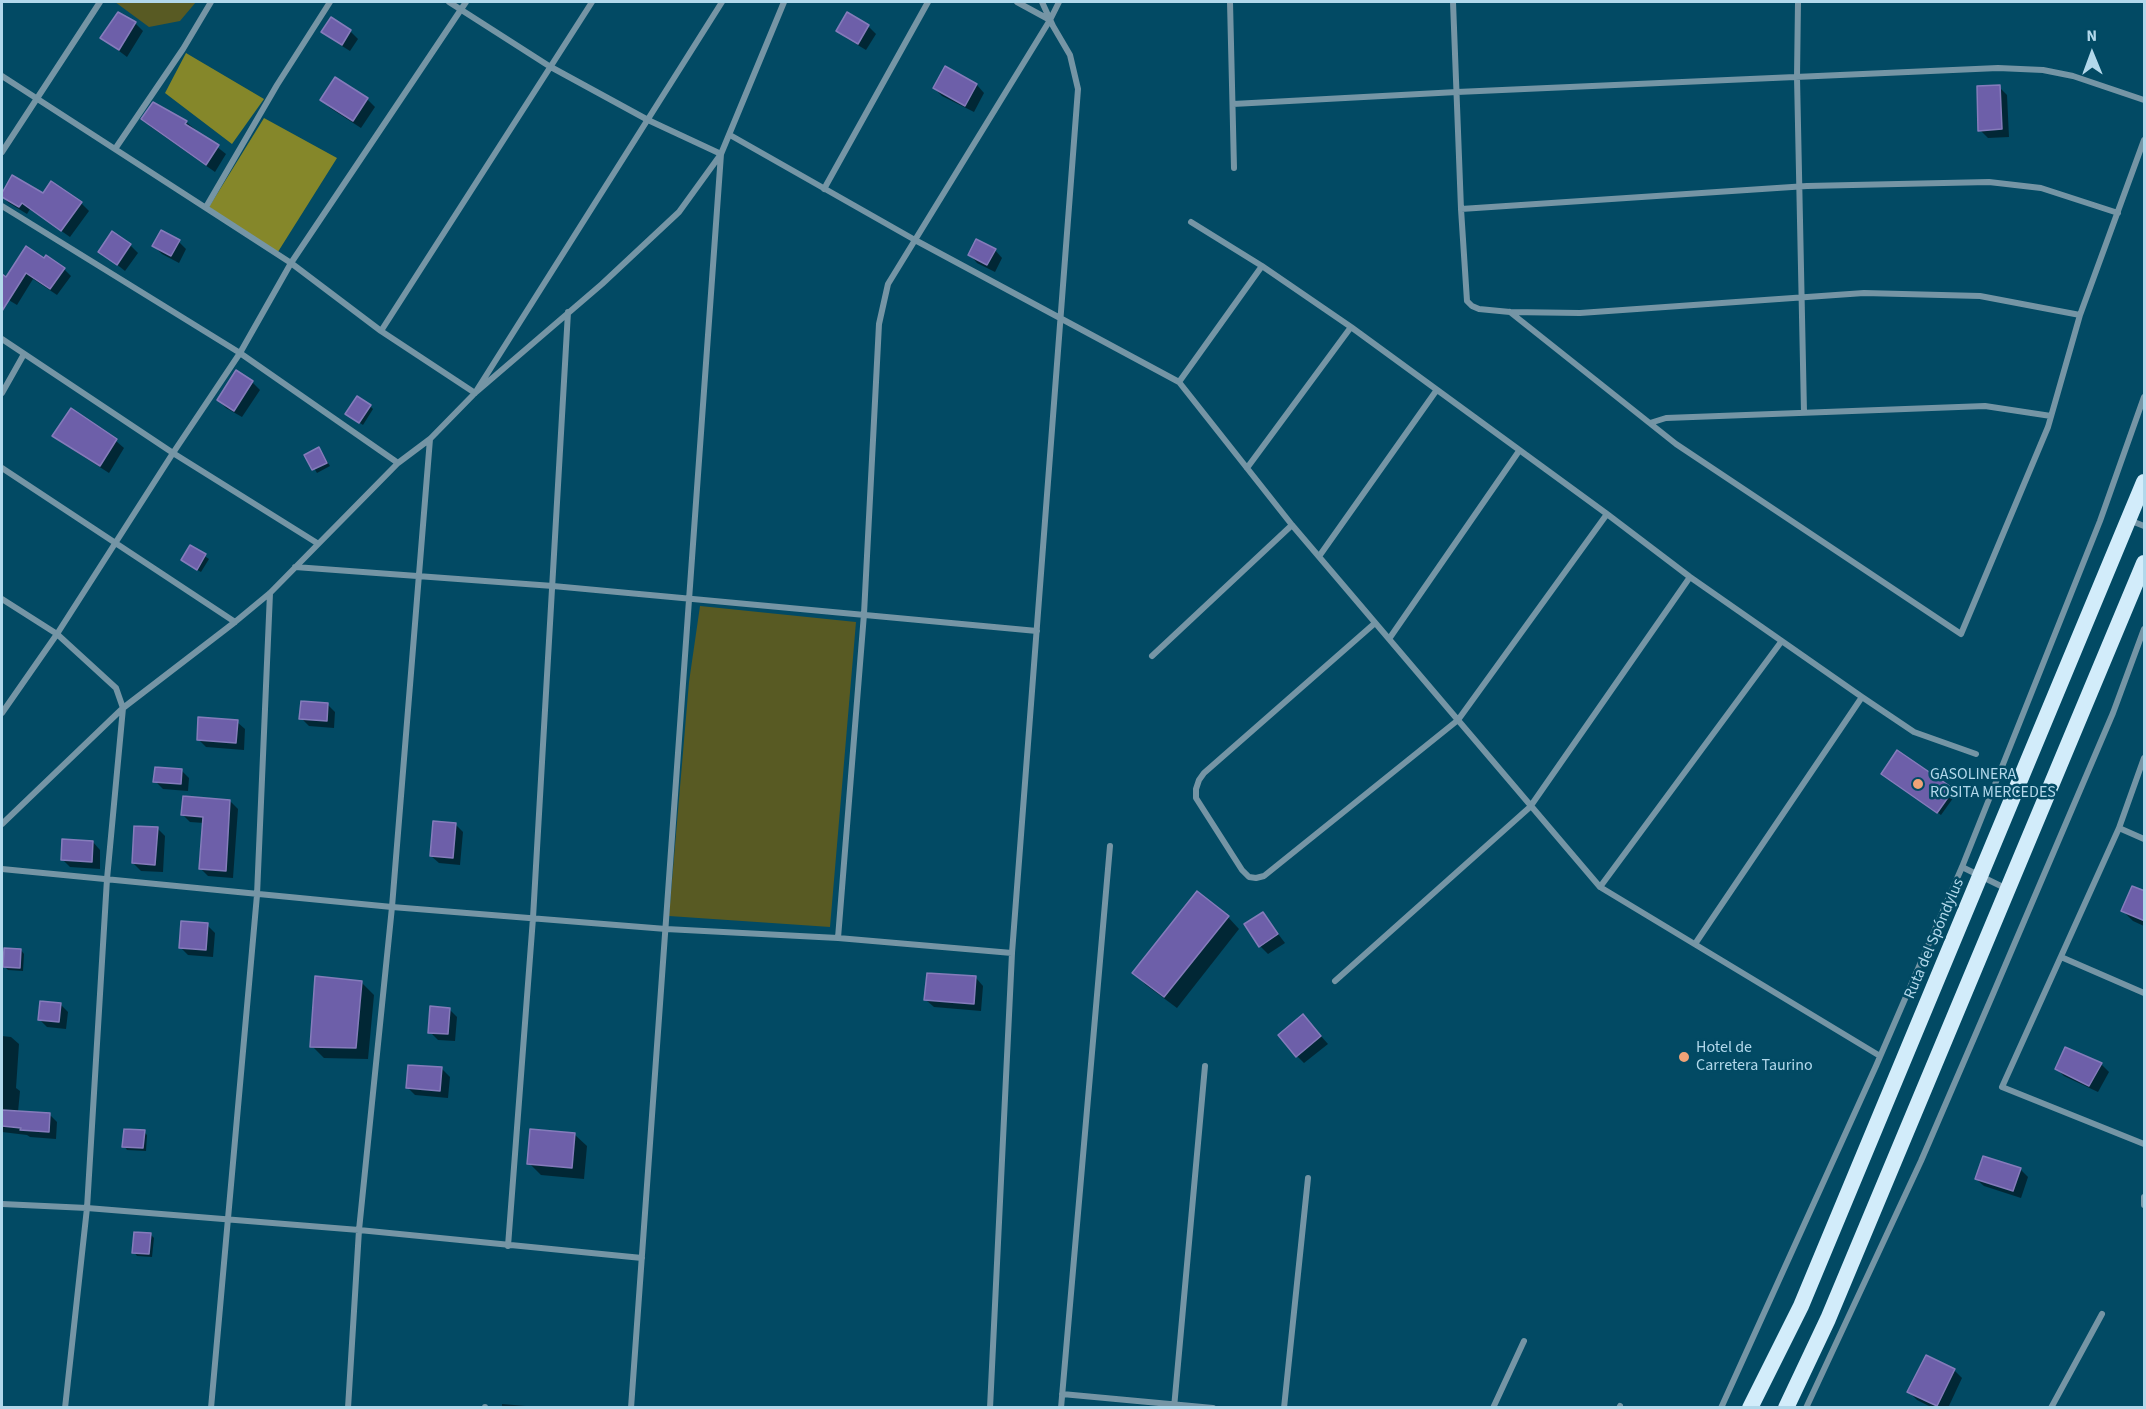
<!DOCTYPE html>
<html>
<head>
<meta charset="utf-8">
<style>
  body { margin:0 }
  #map { position:relative; width:2146px; height:1409px; overflow:hidden; background:#024a64; font-family:"Source Sans 3",sans-serif }
  canvas { display:block }
  .frame { position:absolute; inset:0; border:3px solid #b2d8eb; pointer-events:none }
  .north { position:absolute; left:2062px; top:24px; width:60px; height:60px; -webkit-text-stroke:4px #024a64; paint-order:stroke; rotate:359deg; font-size:16px; font-weight:700; line-height:24px; text-align:center; color:#b2d8eb }
  .north::after { content:''; display:block; margin:auto; width:21px; height:27px; background:#b2d8eb; clip-path:polygon(50% 0,100% 100%,50% 72%,0 100%) }
</style>
</head>
<body>
<div id="map">
<canvas width="2146" height="1409"></canvas>
<div class="frame"></div>
<div class="north">N</div>
</div>
<script>
const g = document.querySelector('canvas').getContext('2d');
g.lineJoin = 'round';
function fillPath(path, color) { g.fillStyle = color; g.fill(path, 'evenodd'); }
const shape = rows => new Path2D(rows.map(r => 'M' + r).join(''));
function stroke(path, color, width, dash) { g.strokeStyle = color; g.lineWidth = width; g.lineCap = dash ? 'butt' : 'round'; g.setLineDash(dash || []); g.stroke(path); }
function drawText(font, color, halo, rows, align = 'center') {
  g.font = font + ' "Source Sans 3",sans-serif'; g.lineWidth = 5; g.setLineDash([]); g.textBaseline = 'middle'; g.strokeStyle = halo; g.fillStyle = color; for (const [text, x, y, turn = 0] of rows) {
    g.save(); g.translate(x, y); g.rotate((+turn || 0) * Math.PI / 180); g.textAlign = isNaN(turn) ? turn : align; if (halo) g.strokeText(text, 0, 0); g.fillText(text, 0, 0); g.restore();
  }
}
const green = shape([
  [115,2,196,2,180,21,149,27],
  [700,606,856,622,830,927,669,916,689,682]
]);
const forest = shape([
  [186,53,264,99,232,144,165,93],
  [264,118,337,158,276,255,209,207]
]);
const shadow = shape([
  [848,14,868,26,876,34,866,50,846,38,838,31],
  [135,23,143,31,127,57,102,38],
  [350,31,358,39,350,51,331,39,323,32],
  [945,68,977,85,984,93,974,112,942,96,934,88],
  [1999,87,2007,95,2009,137,1988,138,1980,130],
  [367,99,375,107,361,128,330,108,322,100],
  [143,119,186,122,226,154,215,172,151,127],
  [13,177,43,195,81,203,89,211,70,237,30,209,27,214,9,203,2,196],
  [179,242,186,249,179,263,162,254,154,246],
  [130,245,138,253,125,271,100,251],
  [995,250,1002,258,995,272,977,263,970,255],
  [45,260,64,269,71,276,57,295,33,279,17,305,2,296,2,276,7,279],
  [252,382,260,390,242,417,226,408,218,400],
  [370,406,373,409,363,425,351,417],
  [71,410,116,441,124,448,109,473,62,443,54,435],
  [319,449,330,466,317,473,306,455],
  [191,547,209,559,201,572,187,564],
  [328,705,335,712,334,728,309,726,301,718],
  [237,722,245,729,244,750,206,747,198,739],
  [1898,752,1956,794,1941,815,1886,777],
  [182,771,189,778,188,791,163,789,155,781],
  [230,801,238,809,233,878,208,876,200,868,204,823,190,822,183,815],
  [455,824,463,832,460,865,439,863,431,856],
  [157,828,165,836,163,872,141,871,133,863],
  [93,842,100,850,100,869,70,867,62,859],
  [2144,892,2144,926,2133,921,2123,911],
  [1263,914,1285,943,1268,954,1260,946],
  [1228,917,1239,929,1177,1008,1146,985,1134,973],
  [207,925,215,933,213,957,188,955,180,947],
  [21,950,24,954,23,971,8,970,4,966],
  [976,978,983,986,981,1011,934,1007,926,1000],
  [362,983,374,995,368,1059,324,1058,312,1046],
  [60,1004,68,1012,66,1029,47,1027,40,1020],
  [449,1009,457,1017,455,1041,438,1040,430,1032],
  [1303,1016,1328,1044,1304,1063,1297,1056],
  [2,1036,11,1037,19,1044,16,1088,20,1091,18,1112,49,1114,57,1122,56,1139,30,1137,27,1135,2,1132],
  [2101,1064,2109,1072,2098,1092,2064,1076,2057,1069],
  [442,1069,450,1077,448,1098,415,1095,407,1087],
  [144,1132,147,1135,146,1151,127,1150,124,1146],
  [574,1134,587,1146,584,1179,541,1175,529,1163],
  [2020,1169,2028,1177,2021,1198,1984,1186,1976,1179],
  [150,1234,154,1238,152,1257,137,1256,134,1252],
  [1954,1370,1962,1378,1948,1408,1933,1408,1917,1400,1909,1392],
  [502,1404,549,1408,502,1408]
]);
const building = shape([
  [118,12,136,22,119,50,100,38,118,12],
  [847,12,869,25,858,44,836,31,847,12],
  [331,17,351,30,342,45,321,32,331,17],
  [945,66,977,84,965,106,933,88,945,66],
  [335,77,368,98,353,121,320,100,335,77],
  [2000,85,2002,129,1978,131,1977,86,2000,85],
  [153,102,187,121,185,124,219,145,206,165,141,119,153,102],
  [12,175,43,193,51,181,82,202,61,231,22,203,19,207,2,197,2,193,12,175],
  [161,230,180,240,171,256,152,246,161,230],
  [112,231,131,244,117,265,98,252,112,231],
  [976,239,996,249,987,265,968,255,976,239],
  [26,246,44,258,46,255,65,268,50,289,26,273,2,311,2,274,6,277,26,246],
  [236,370,253,381,234,411,217,400,236,370],
  [357,396,371,405,359,423,345,414,357,396],
  [71,408,117,439,100,466,52,436,71,408],
  [319,447,327,463,312,470,304,455,319,447],
  [190,545,206,554,197,570,181,560,190,545],
  [301,701,328,703,327,721,299,719,301,701],
  [198,717,238,720,236,743,197,740,198,717],
  [1897,750,1954,789,1937,813,1881,774,1897,750],
  [155,767,182,769,181,784,153,782,155,767],
  [183,796,230,800,226,871,199,869,203,817,181,815,183,796],
  [433,821,456,823,453,858,430,856,433,821],
  [134,826,158,827,155,865,132,863,134,826],
  [62,839,93,841,92,862,61,860,62,839],
  [2132,886,2145,891,2145,921,2121,911,2132,886],
  [1197,891,1229,916,1164,997,1132,973,1197,891],
  [1263,912,1278,934,1259,947,1244,924,1263,912],
  [181,921,208,923,206,950,179,948,181,921],
  [4,948,21,949,20,968,3,967,4,948],
  [927,973,976,976,974,1004,924,1000,927,973],
  [315,976,362,981,356,1048,310,1047,315,976],
  [40,1001,61,1003,59,1022,38,1020,40,1001],
  [430,1006,450,1008,448,1034,428,1033,430,1006],
  [1303,1014,1321,1036,1296,1057,1278,1035,1303,1014],
  [2065,1047,2102,1063,2089,1086,2055,1069,2065,1047],
  [408,1065,442,1067,440,1091,406,1088,408,1065],
  [2,1110,50,1113,49,1132,20,1130,21,1128,2,1126,2,1110],
  [124,1129,145,1130,143,1148,122,1147,124,1129],
  [530,1129,575,1133,572,1168,527,1164,530,1129],
  [1983,1156,2021,1168,2013,1191,1975,1179,1983,1156],
  [134,1232,151,1233,149,1254,132,1253,134,1232],
  [1926,1355,1955,1369,1937,1406,1907,1392,1926,1355]
]);
const minor = shape([
  [449,2,549,66,648,120,721,154,631,1408],
  [1017,2,1050,20],
  [1230,2,1234,168],
  [1453,2,1461,209,1467,301,1472,306,1479,309,1510,312,1580,313,1864,293,1980,296,2080,315],
  [1798,2,1797,77,1804,412],
  [2,76,291,263,381,331,475,393,722,2],
  [1233,104,1457,92,1998,68,2043,70,2073,76,2144,100],
  [730,135,915,240,1179,382,1292,525,1600,887,1880,1056],
  [115,149,183,49,211,2],
  [2,152,100,2],
  [824,189,928,2],
  [2,206,240,353,398,463],
  [206,207,277,85,330,2],
  [1461,209,1807,186,1989,182,2041,188,2118,213],
  [1191,222,1262,266,1351,327,1607,514,1690,577,1862,697,1914,732,1976,754],
  [1510,312,1676,444,1961,634,2048,427,2080,315,2144,140],
  [381,331,592,2],
  [2,339,173,453,317,543],
  [1179,382,1262,266],
  [2,393,24,354],
  [1650,423,1666,418,1985,406,2051,416],
  [2,468,235,622],
  [1247,468,1351,327],
  [2129,520,2144,526],
  [1320,555,1436,391],
  [295,567,553,586,1037,631],
  [2,599,57,634,116,688,123,708,107,879,87,1208,65,1408],
  [1375,623,1204,773,1199,780,1196,789,1196,798,1242,870,1249,877,1256,878,1264,876,1458,720,1607,514],
  [1389,639,1519,451],
  [1152,656,1292,525],
  [2,713,57,634,173,453,240,353,291,263,466,2],
  [2144,758,2119,828,2002,1087,2144,1144],
  [2,824,123,708,235,622,270,593,398,463,430,439,475,393,602,284,679,212,721,154,784,2],
  [2119,828,2144,839],
  [1962,867,2007,889],
  [2,869,392,907,666,929,838,938,1012,953],
  [1600,887,1781,642],
  [838,938,864,614,879,324,888,284,1050,20,1059,2],
  [1695,944,1862,697],
  [2061,957,2144,993],
  [1335,981,1530,807,1690,577],
  [2144,1197,2144,1205],
  [2,1204,87,1208,359,1230,642,1258],
  [508,1246,533,918,568,312],
  [1062,1394,1213,1408],
  [211,1408,257,895,270,593],
  [348,1408,359,1230,392,907,430,439],
  [485,1408,485,1407],
  [990,1408,1012,953,1078,89,1070,55,1053,26,1042,2],
  [1061,1408,1110,846],
  [1174,1408,1205,1066],
  [1284,1408,1308,1178],
  [1493,1408,1524,1341],
  [1619,1408,1620,1406],
  [1721,1408,1876,1066,1962,867,2100,521,2144,397],
  [1806,1408,1921,1161,1993,994,2113,713,2144,629],
  [2051,1408,2102,1314]
]);
const trunk = shape([
  [1750,1408,1801,1306,2144,482],
  [1786,1408,1828,1319,2144,563]
]);
const markers = [
  [1918,784,6,"#efa377"],
  [1684,1057,6,"#efa377"]
];
const poiNames = [
  ["GASOLINERA",1930,775],
  ["ROSITA MERCEDES",1930,793],
  ["Hotel de",1696,1048],
  ["Carretera Taurino",1696,1066]
];
const streetNames = [
  ["Ruta del Spóndylus",1935,939,-67]
];
fillPath(green, '#585a23');
fillPath(forest, '#85872a');
fillPath(shadow, '#0007');
fillPath(building, '#6d5fa9');
stroke(building, '#857cbb', 1.5);
stroke(minor, '#7595a5', 6);
stroke(trunk, '#d2ecfa', 16);
for (const [x, y, r, color] of markers) { const dot = new Path2D(); dot.arc(x, y, r, 0, 2 * Math.PI); g.fillStyle = color; g.fill(dot); stroke(dot, '#024a64', 2); }
drawText('16px', '#b2d8eb', '#024a64', poiNames, 'left');
drawText('16px', '#b2d8eb', '#024a64', streetNames);
</script>
</body>
</html>
